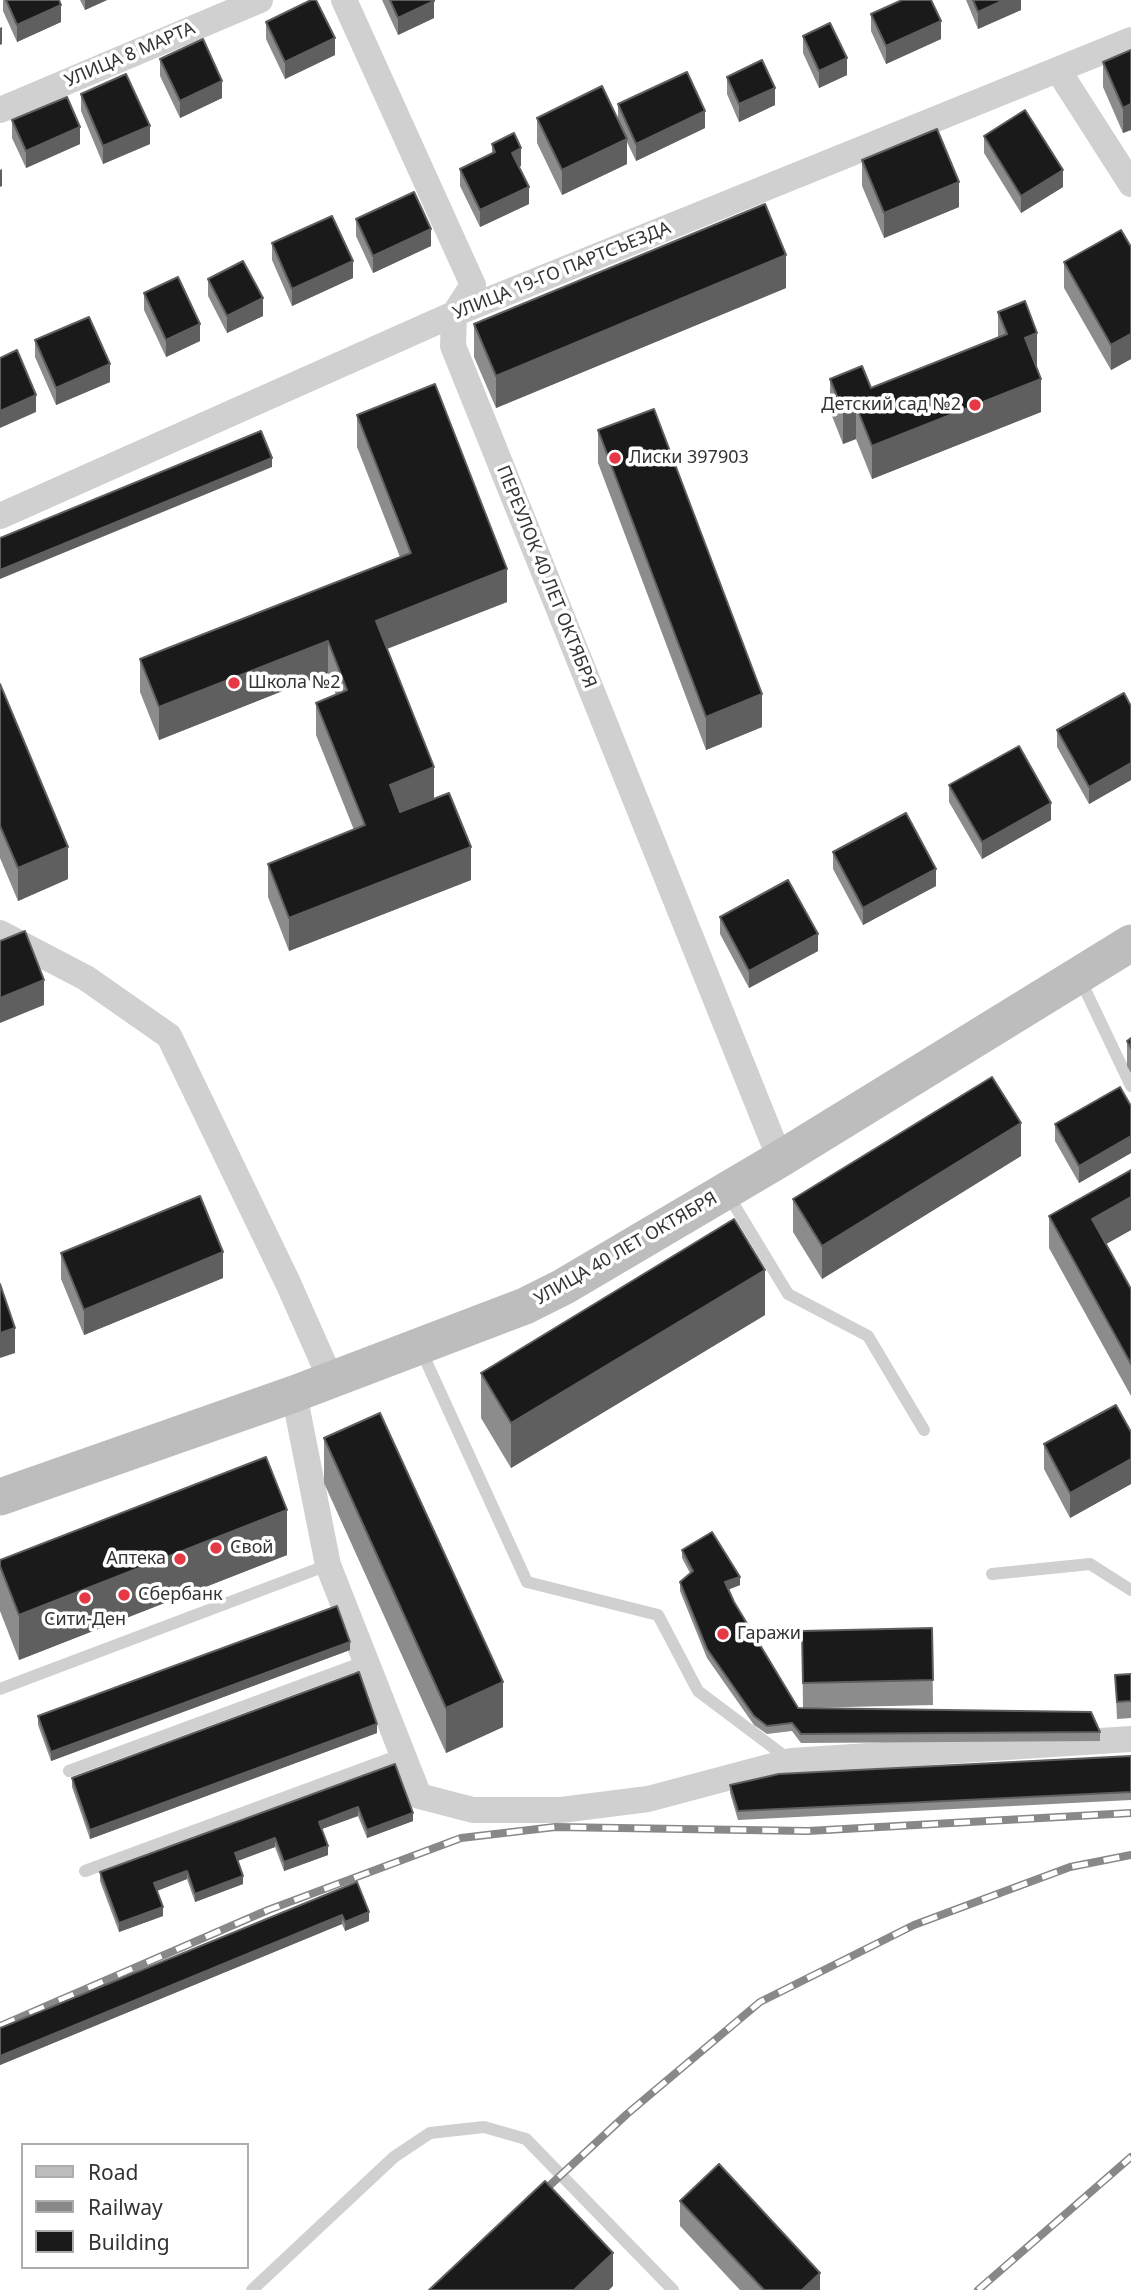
<!DOCTYPE html>
<html>
<head>
<meta charset="utf-8">
<style>
  body { margin:0 }
  #map { position:relative; width:1131px; height:2290px; overflow:hidden; background:#fff; font-family:"Noto Sans",sans-serif }
  canvas { display:block }
  .legend { position:absolute; left:21px; top:2143px; width:228px; height:126px; box-sizing:border-box; background:#fff; border:2px solid #adadad; margin:0; padding:9px 12px; list-style:none; font-size:21px; color:#333 }
  .legend li { display:flex; align-items:center; gap:14px; height:35px }
  .legend b { width:35px; border:2px solid #adadad }
</style>
</head>
<body>
<div id="map">
<canvas width="1131" height="2290"></canvas>
<ul class="legend">
<li><b style="height:9px;background:#bdbdbd"></b>Road</li>
<li><b style="height:9px;background:#888"></b>Railway</li>
<li><b style="height:19px;background:#1a1a1a"></b>Building</li>
</ul>
</div>
<script>
const g = document.querySelector('canvas').getContext('2d');
g.lineJoin = 'round';
const shape = rows => new Path2D(rows.map(r => 'M' + r).join(''));
function stroke(path, color, width, dash) { g.strokeStyle = color; g.lineWidth = width; g.lineCap = dash ? 'butt' : 'round'; g.setLineDash(dash || []); g.stroke(path); }
function fillPath(path, color) { g.fillStyle = color; g.fill(path, 'evenodd'); }
function drawText(font, color, halo, rows, align = 'center') {
  g.font = font + ' "Noto Sans",sans-serif'; g.lineWidth = 7; g.setLineDash([]); g.textBaseline = 'middle'; g.strokeStyle = halo; g.fillStyle = color; for (const [text, x, y, turn = 0] of rows) {
    g.save(); g.translate(x, y); g.rotate((+turn || 0) * Math.PI / 180); g.textAlign = isNaN(turn) ? turn : align; if (halo) g.strokeText(text, 0, 0); g.fillText(text, 0, 0); g.restore();
  }
}
const lane = shape([
  [1080,979,1131,1086],
  [727,1193,788,1294,868,1336,924,1430],
  [420,1348,527,1582,658,1615,698,1691,791,1761],
  [992,1574,1090,1564,1131,1590],
  [0,1689,328,1565],
  [69,1771,367,1661],
  [85,1871,403,1754],
  [252,2290,394,2157,430,2133,484,2127,526,2139,673,2290]
]);
const street = shape([
  [344,0,473,285,454,314,453,346,780,1159],
  [1058,70,1131,184],
  [0,110,260,0],
  [0,516,454,314,1131,40],
  [0,933,86,978,169,1036,288,1283,331,1380],
  [294,1394,328,1565,419,1796,473,1810,561,1810,648,1799,791,1761,1131,1739]
]);
const secondary = shape([
  [0,1497,294,1394,525,1306,563,1287,780,1159,1131,943]
]);
const rail = shape([
  [0,2026,268,1910,461,1838,555,1827,808,1831,1131,1813],
  [535,2199,627,2114,760,2002,914,1925,1070,1867,1131,1855],
  [978,2290,1131,2157]
]);
const wall = shape([
  [3,0,59,0,61,22,17,42,3,11],
  [80,0,107,0,85,10],
  [382,0,434,0,434,18,398,35],
  [966,0,1021,0,1021,10,978,29],
  [871,14,941,39,886,64,871,31],
  [266,22,335,55,285,79,266,39],
  [803,36,847,75,819,88,803,53],
  [1131,50,1131,130,1123,133,1103,87,1103,62],
  [160,59,222,98,180,118,160,76],
  [727,77,775,105,739,122,727,94],
  [81,94,150,144,103,164,81,111],
  [618,104,705,128,636,161,627,142,627,164,562,195,537,143,537,118,618,119],
  [12,120,80,144,26,168,12,138],
  [984,136,1063,187,1021,213,984,153],
  [492,144,521,166,519,167,529,204,480,227,460,186,460,169,492,154],
  [862,160,959,207,884,238,862,186],
  [356,219,431,246,373,273,356,236],
  [272,243,353,278,292,306,272,260],
  [1131,247,1131,359,1111,370,1064,288,1064,262],
  [208,279,263,316,227,333,208,296],
  [786,288,496,408,474,357,474,324],
  [144,293,200,341,166,357,144,310],
  [998,312,1037,366,1036,366,1041,412,872,479,856,439,843,444,830,411,830,379,871,388,998,338],
  [35,340,110,382,56,405,35,357],
  [357,415,507,602,387,649,434,799,471,880,289,951,268,897,268,864,354,830,316,735,316,703,336,695,328,673,159,740,140,692,140,659,400,557,357,447],
  [598,430,762,727,706,750,598,463],
  [0,684,68,879,18,901,0,858],
  [1131,706,1131,780,1089,804,1057,747,1057,730],
  [949,785,1051,820,982,859,949,802],
  [833,852,936,886,863,925,833,869],
  [720,917,818,951,749,988,720,934],
  [1131,1038,1131,1073,1127,1066,1127,1041],
  [1131,1106,1131,1153,1079,1183,1055,1141,1055,1124],
  [1021,1156,822,1279,793,1232,793,1199],
  [1131,1170,1131,1230,1106,1244,1131,1289,1131,1396,1049,1248,1049,1216],
  [61,1253,223,1278,84,1335,61,1279],
  [765,1315,511,1468,481,1418,481,1373],
  [1131,1432,1131,1484,1070,1518,1044,1469,1044,1444],
  [324,1438,503,1727,446,1753,324,1483],
  [682,1550,740,1585,729,1589,734,1602,798,1708,1100,1732,1100,1741,801,1743,792,1731,767,1734,754,1725,707,1658,680,1591,680,1582,690,1573,682,1558],
  [287,1555,19,1660,0,1611,0,1560],
  [932,1628,933,1705,803,1708,802,1631],
  [350,1650,51,1761,38,1725,38,1716],
  [1131,1674,1131,1718,1117,1719,1115,1675],
  [377,1733,90,1839,72,1787,72,1778],
  [1131,1756,1131,1800,738,1820,730,1793,730,1785],
  [395,1764,413,1821,367,1838,358,1816,322,1829,328,1855,284,1871,275,1847,238,1860,243,1884,195,1902,187,1879,157,1891,163,1916,119,1932,100,1881,100,1872],
  [357,1882,369,1921,345,1931,342,1924,0,2065,0,2028],
  [680,2201,820,2290,740,2290,680,2226]
]);
const shadedWall = shape([
  [85,0,107,0,85,10],
  [1004,0,1021,0,1021,10,978,29,978,12],
  [434,1,434,18,398,35,398,18],
  [61,5,61,22,17,42,17,25],
  [941,21,941,39,886,64,886,46],
  [2,27,2,44,0,45,0,28],
  [335,38,335,55,285,79,285,62],
  [847,58,847,75,819,88,819,71],
  [222,81,222,98,180,118,180,101],
  [775,88,775,105,739,122,739,104],
  [1131,104,1131,130,1123,133,1123,108],
  [705,111,705,128,636,161,636,144],
  [150,126,150,144,103,164,103,146],
  [80,127,80,144,26,168,26,151],
  [627,139,627,164,562,195,562,170],
  [521,148,521,166,512,170,512,153],
  [2,169,2,186,0,187,0,170],
  [1063,170,1063,187,1021,213,1021,196],
  [959,182,959,207,884,238,884,213],
  [529,187,529,204,480,227,480,210],
  [431,229,431,246,373,273,373,256],
  [786,255,786,288,496,408,496,376],
  [353,261,353,278,292,306,292,289],
  [263,298,263,316,227,333,227,316],
  [200,324,200,341,166,357,166,340],
  [1037,333,1037,366,1025,370,1025,338],
  [1131,334,1131,359,1111,370,1111,345],
  [110,364,110,382,56,405,56,388],
  [1041,379,1041,412,872,479,872,446],
  [36,395,36,412,0,428,0,411],
  [856,406,856,439,843,444,843,411],
  [272,458,272,467,0,579,0,570],
  [507,569,507,602,376,653,376,621],
  [328,641,328,673,159,740,159,707],
  [762,694,762,727,706,750,706,717],
  [1131,763,1131,780,1089,804,1089,787],
  [434,767,434,800,390,817,390,785],
  [1051,803,1051,820,982,859,982,842],
  [68,847,68,879,18,901,18,868],
  [471,847,471,880,289,951,289,918],
  [936,869,936,886,863,925,863,908],
  [818,934,818,951,749,988,749,971],
  [44,980,44,1005,0,1023,0,998],
  [1021,1123,1021,1156,822,1279,822,1246],
  [1131,1136,1131,1153,1079,1183,1079,1166],
  [1131,1197,1131,1230,1092,1252,1092,1219],
  [223,1252,223,1278,84,1335,84,1310],
  [765,1270,765,1315,511,1468,511,1423],
  [15,1328,15,1353,0,1358,0,1333],
  [1131,1459,1131,1484,1070,1518,1070,1493],
  [287,1510,287,1555,19,1660,19,1615],
  [740,1577,740,1585,725,1591,725,1582],
  [350,1642,350,1650,51,1761,51,1752],
  [503,1682,503,1727,446,1753,446,1708],
  [377,1724,377,1733,90,1839,90,1830],
  [358,1807,358,1816,319,1830,319,1822],
  [413,1813,413,1821,367,1838,367,1830],
  [275,1838,275,1847,235,1862,235,1853],
  [328,1846,328,1855,284,1871,284,1862],
  [187,1871,187,1879,154,1892,154,1883],
  [243,1876,243,1884,195,1902,195,1894],
  [163,1907,163,1916,119,1932,119,1923],
  [369,1912,369,1921,345,1931,345,1922],
  [342,1915,342,1924,0,2065,0,2056],
  [613,2253,613,2286,609,2290,574,2290],
  [820,2273,820,2290,802,2290]
]);
const building = shape([
  [6,0,59,0,61,5,17,25,6,0],
  [311,0,316,0,335,38,285,62,266,22,311,0],
  [390,0,434,0,434,1,398,18,390,0],
  [902,0,931,0,941,21,886,46,871,14,902,0],
  [973,0,1004,0,978,12,973,0],
  [830,23,847,58,819,71,803,36,830,23],
  [203,39,222,81,180,101,160,59,203,39],
  [1131,50,1131,104,1123,108,1103,62,1131,50],
  [762,60,775,88,739,104,727,77,762,60],
  [687,72,705,111,636,144,618,104,687,72],
  [126,74,150,126,103,146,81,94,126,74],
  [602,86,627,139,562,170,537,118,602,86],
  [67,97,80,127,26,151,12,120,67,97],
  [1025,110,1063,170,1021,196,984,136,1025,110],
  [937,129,959,182,884,213,862,160,937,129],
  [514,133,521,148,512,153,529,187,480,210,460,169,495,152,492,144,514,133],
  [414,192,431,229,373,256,356,219,414,192],
  [765,204,786,255,496,376,474,324,765,204],
  [332,216,353,261,292,289,272,243,332,216],
  [1121,230,1131,247,1131,334,1111,345,1064,262,1121,230],
  [243,261,263,298,227,316,208,279,243,261],
  [178,277,200,324,166,340,144,293,178,277],
  [1025,301,1037,333,1025,338,1041,379,872,446,856,406,843,411,830,379,862,366,871,388,1007,334,998,312,1025,301],
  [89,317,110,364,56,388,35,340,89,317],
  [17,350,36,395,0,411,0,358,17,350],
  [435,384,507,569,376,621,434,767,390,785,400,812,449,793,471,847,289,918,268,864,365,825,316,703,347,690,328,641,159,707,140,659,411,553,357,415,435,384],
  [654,409,762,694,706,717,598,430,654,409],
  [261,431,272,458,0,570,0,538,261,431],
  [0,684,68,847,18,868,0,826,0,684],
  [1124,693,1131,706,1131,763,1089,787,1057,730,1124,693],
  [1019,746,1051,803,982,842,949,785,1019,746],
  [906,813,936,869,863,908,833,852,906,813],
  [788,880,818,934,749,971,720,917,788,880],
  [25,931,44,980,0,998,0,941,25,931],
  [1131,1038,1131,1048,1127,1041,1131,1038],
  [992,1077,1021,1123,822,1246,793,1199,992,1077],
  [1120,1087,1131,1106,1131,1136,1079,1166,1055,1124,1120,1087],
  [1131,1170,1131,1197,1092,1219,1131,1289,1131,1364,1049,1216,1131,1170],
  [200,1196,223,1252,84,1310,61,1253,200,1196],
  [734,1219,765,1270,511,1423,481,1373,734,1219],
  [0,1284,15,1328,0,1333,0,1284],
  [1116,1405,1131,1432,1131,1459,1070,1493,1044,1444,1116,1405],
  [380,1413,503,1682,446,1708,324,1438,380,1413],
  [266,1457,287,1510,19,1615,0,1566,0,1560,266,1457],
  [712,1532,740,1577,725,1582,734,1602,798,1708,1091,1712,1100,1732,801,1734,792,1723,767,1726,754,1716,707,1649,680,1582,693,1571,682,1550,712,1532],
  [337,1606,350,1642,51,1752,38,1716,337,1606],
  [932,1628,933,1680,803,1683,802,1631,932,1628],
  [359,1672,377,1724,90,1830,72,1778,359,1672],
  [1131,1674,1131,1701,1117,1702,1115,1675,1131,1674],
  [1131,1756,1131,1792,738,1811,730,1785,779,1774,1131,1756],
  [395,1764,413,1813,367,1830,358,1807,319,1822,328,1846,284,1862,275,1838,235,1853,243,1876,195,1894,187,1871,154,1883,163,1907,119,1923,100,1872,395,1764],
  [357,1882,369,1912,345,1922,342,1915,0,2056,0,2028,357,1882],
  [719,2164,820,2273,802,2290,764,2290,680,2201,719,2164],
  [545,2181,613,2253,574,2290,429,2290,545,2181]
]);
const markers = [
  [975,405,7,"#e63946"],
  [615,458,7,"#e63946"],
  [234,683,7,"#e63946"],
  [216,1548,7,"#e63946"],
  [180,1559,7,"#e63946"],
  [124,1595,7,"#e63946"],
  [85,1598,7,"#e63946"],
  [723,1634,7,"#e63946"]
];
const streetNames = [
  ["УЛИЦА 8 МАРТА",130,55,-23],
  ["УЛИЦА 19-ГО ПАРТСЪЕЗДА",562,271,-22],
  ["ПЕРЕУЛОК 40 ЛЕТ ОКТЯБРЯ",546,577,68],
  ["УЛИЦА 40 ЛЕТ ОКТЯБРЯ",626,1249,-30]
];
const poiNames = [
  ["Детский сад №2",961,405,"right"],
  ["Лиски 397903",629,458],
  ["Школа №2",248,683],
  ["Свой",230,1548],
  ["Аптека",166,1559,"right"],
  ["Сбербанк",138,1595],
  ["Сити-Ден",85,1620,"center"],
  ["Гаражи",737,1634]
];
stroke(lane, '#d0d0d0', 12);
stroke(street, '#d0d0d0', 26);
stroke(secondary, '#bdbdbd', 37);
stroke(rail, '#888', 8);
stroke(rail, '#fff', 5, [16]);
fillPath(wall, '#8c8c8c');
fillPath(shadedWall, '#5f5f5f');
fillPath(building, '#1a1a1a');
stroke(building, '#5f5f5f', 2);
for (const [x, y, r, color] of markers) { const dot = new Path2D(); dot.arc(x, y, r, 0, 2 * Math.PI); g.fillStyle = color; g.fill(dot); stroke(dot, '#fff', 2.5); }
drawText('18px', '#333', '#fff', streetNames);
drawText('18px', '#333', '#fff', poiNames, 'left');
</script>
</body>
</html>
